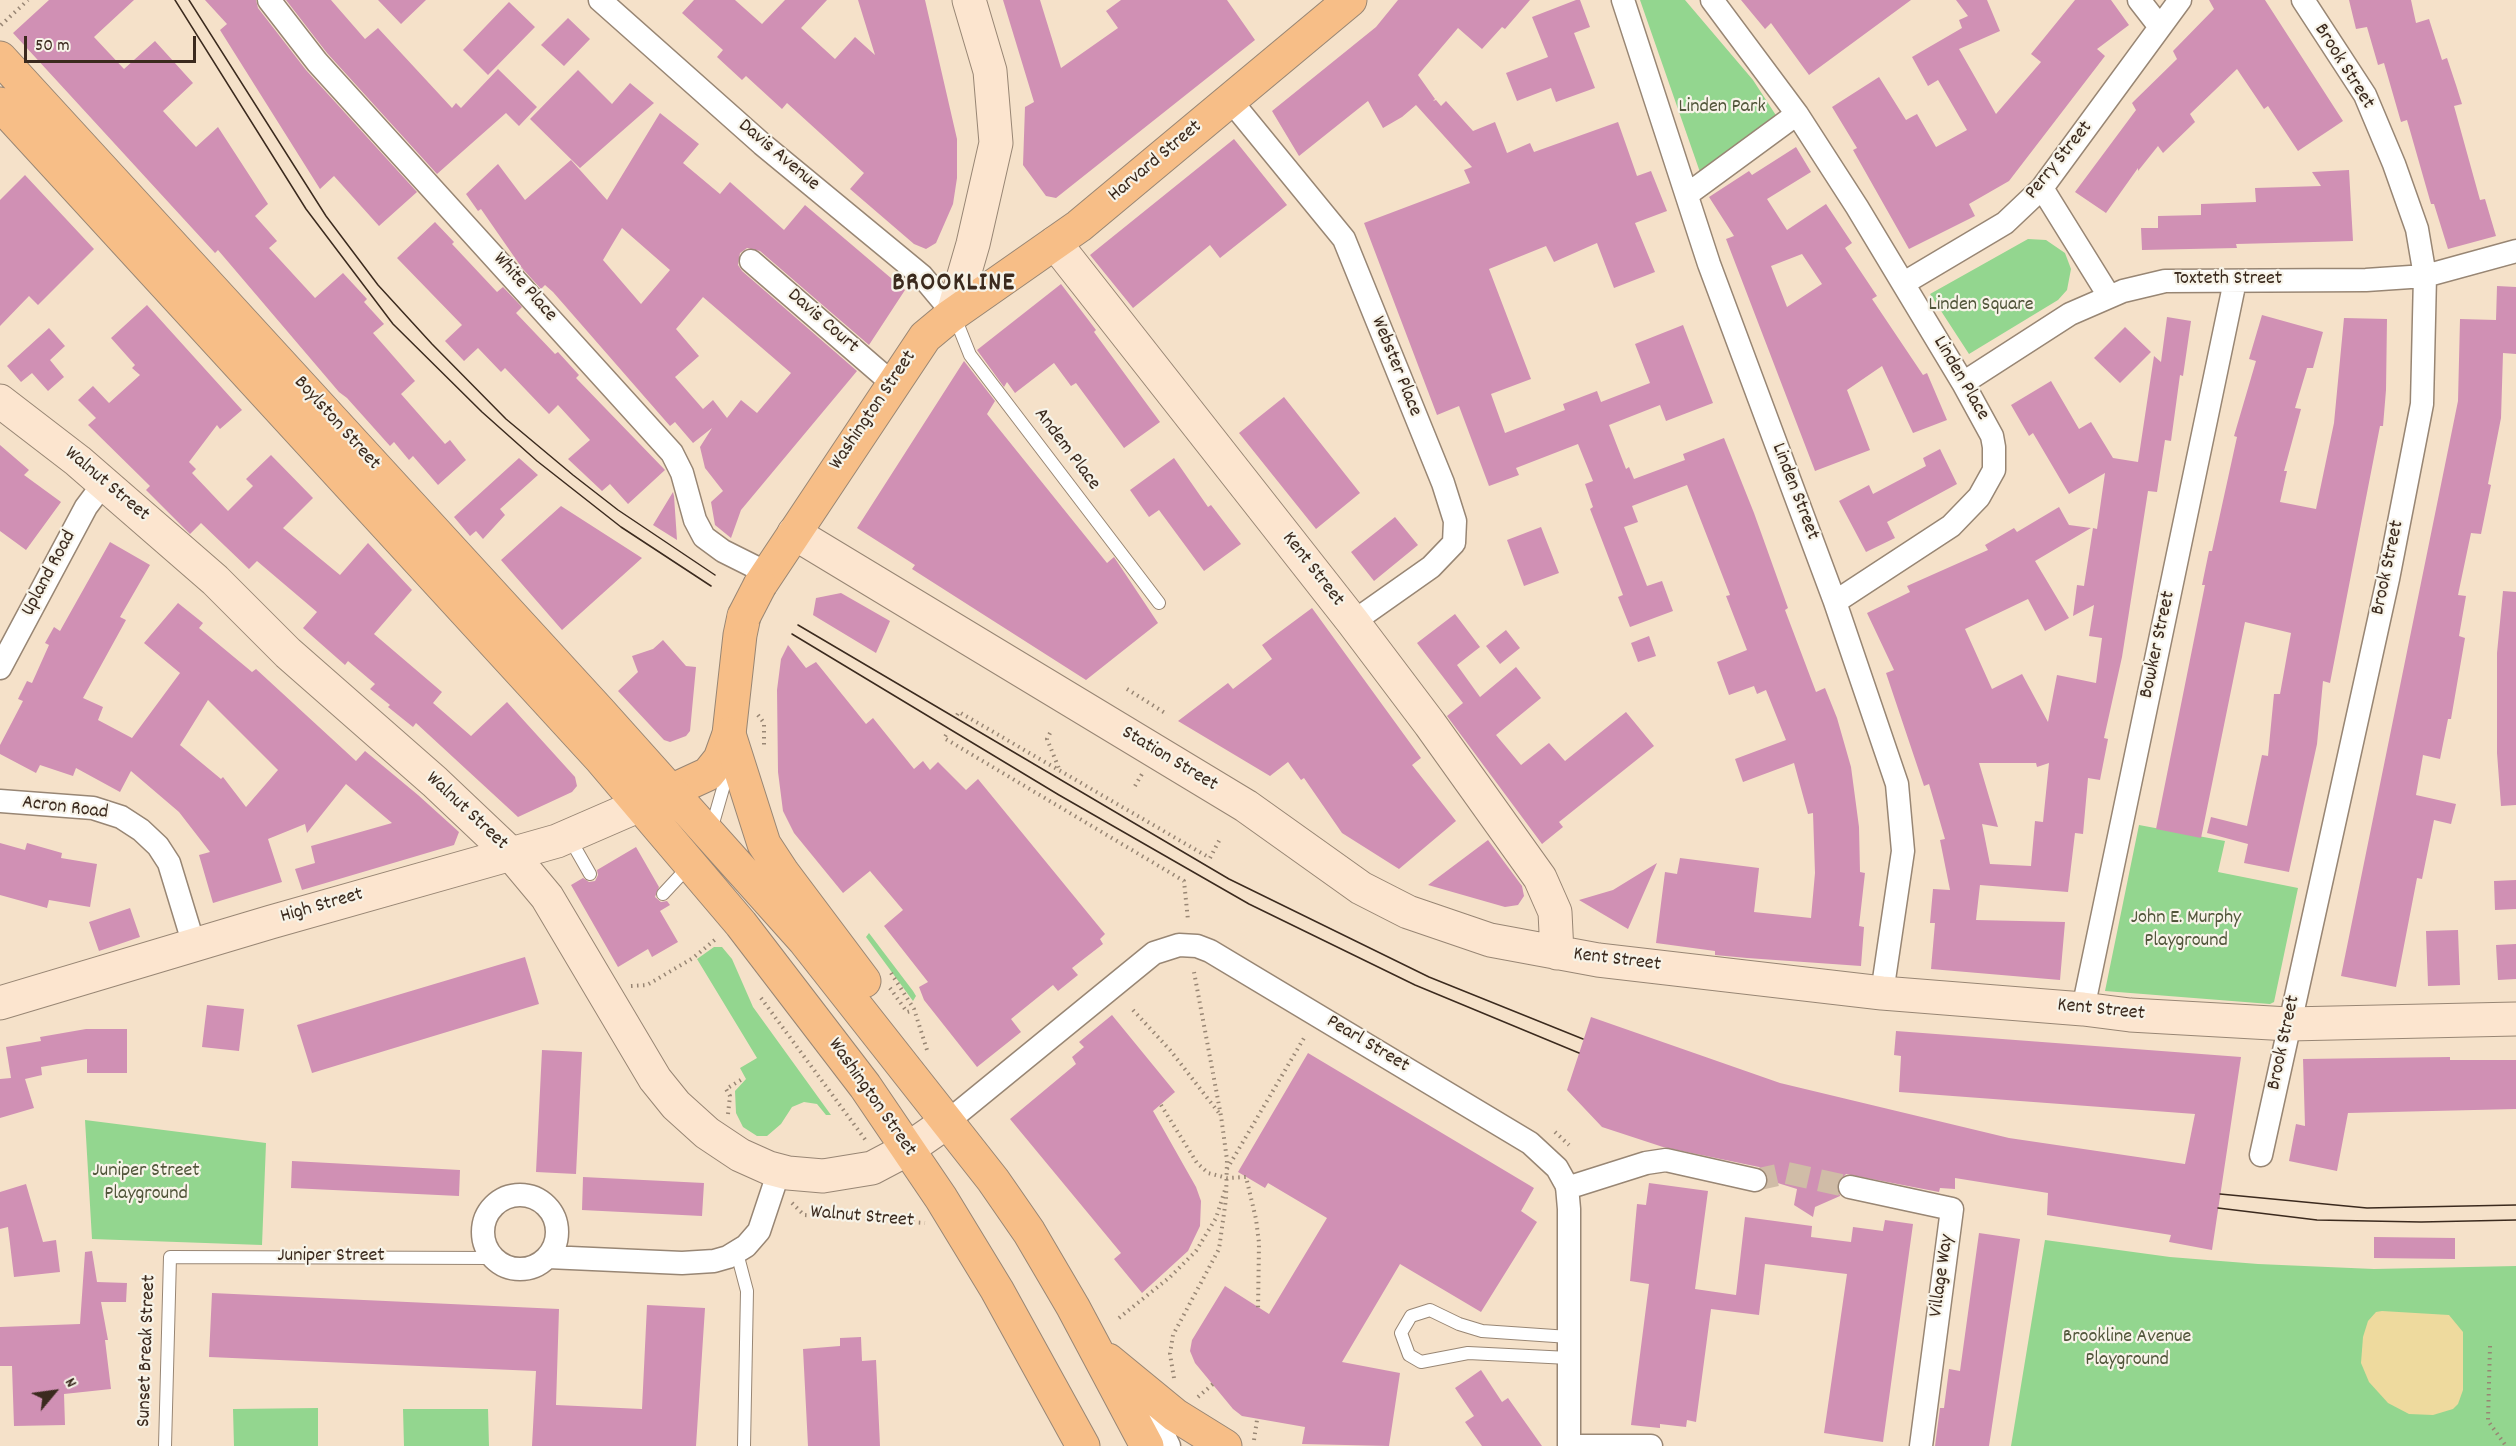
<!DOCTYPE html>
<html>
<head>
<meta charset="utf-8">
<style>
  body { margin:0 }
  #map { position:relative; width:2516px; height:1446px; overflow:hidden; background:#f5e1c9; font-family:Dekko,sans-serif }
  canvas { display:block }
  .north { position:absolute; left:24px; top:1362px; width:60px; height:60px; -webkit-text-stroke:4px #f7f3e8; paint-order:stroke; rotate:61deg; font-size:16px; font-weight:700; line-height:24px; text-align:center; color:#3b2a1e }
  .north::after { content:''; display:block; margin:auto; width:21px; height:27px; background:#3b2a1e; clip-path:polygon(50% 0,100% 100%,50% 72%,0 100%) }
  .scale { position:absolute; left:24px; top:36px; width:172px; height:27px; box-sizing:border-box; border:3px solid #3b2a1e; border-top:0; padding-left:8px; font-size:18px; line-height:21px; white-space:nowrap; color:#3b2a1e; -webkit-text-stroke:4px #f7f3e8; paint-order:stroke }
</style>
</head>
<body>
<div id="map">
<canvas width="2516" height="1446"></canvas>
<div class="north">N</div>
<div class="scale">50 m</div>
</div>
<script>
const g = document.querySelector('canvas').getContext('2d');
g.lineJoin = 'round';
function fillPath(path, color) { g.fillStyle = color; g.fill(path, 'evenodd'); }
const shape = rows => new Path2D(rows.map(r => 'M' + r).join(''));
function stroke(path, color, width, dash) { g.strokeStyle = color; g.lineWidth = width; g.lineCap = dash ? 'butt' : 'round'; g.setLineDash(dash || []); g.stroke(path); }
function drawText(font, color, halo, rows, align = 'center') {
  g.font = font + ' Dekko,sans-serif'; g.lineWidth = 4.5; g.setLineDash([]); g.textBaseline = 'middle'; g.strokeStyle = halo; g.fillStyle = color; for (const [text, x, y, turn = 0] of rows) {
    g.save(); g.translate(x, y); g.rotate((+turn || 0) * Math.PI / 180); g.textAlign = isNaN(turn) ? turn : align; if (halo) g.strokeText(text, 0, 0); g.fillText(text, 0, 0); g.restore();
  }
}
const green = shape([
  [1640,0,1685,0,1753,80,1779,120,1701,175],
  [2028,239,2046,240,2065,253,2071,269,2067,290,2058,300,1969,354,1930,294],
  [2139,825,2225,841,2218,872,2298,888,2274,1002,2270,1004,2105,991],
  [869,933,913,991,916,996,913,1001,866,937],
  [714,947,722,947,732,959,753,1007,831,1115,826,1115,817,1104,804,1102,792,1107,781,1124,767,1136,757,1136,743,1127,736,1113,735,1091,746,1079,740,1068,757,1058,697,959],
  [85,1120,266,1143,262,1245,92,1239],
  [2045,1240,2170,1257,2258,1264,2374,1269,2516,1266,2516,1446,2011,1446],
  [318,1408,318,1446,234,1446,233,1409],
  [403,1409,488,1409,489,1446,404,1446]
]);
const sand = shape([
  [2382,1311,2449,1315,2463,1332,2463,1390,2458,1404,2453,1409,2433,1415,2409,1414,2388,1403,2369,1382,2361,1363,2363,1337,2368,1321,2376,1312]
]);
const building = shape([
  [49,0,134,0,94,37,124,69,155,41,193,83,163,111,196,147,218,127,268,204,255,216,277,241,269,248,315,298,343,273,367,299,364,302,384,324,373,333,415,381,401,394,445,444,450,440,466,460,438,485,413,456,409,460,394,442,390,446,347,398,339,392,218,250,215,253,13,33],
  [205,0,256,0,258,8,306,70,417,192,379,226,334,176,320,189,220,30,227,24],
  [286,0,331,0,365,39,378,28,452,108,456,103,461,108,498,69,537,107,519,126,506,113,437,174,327,53],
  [378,0,426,0,401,24],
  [694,0,735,0,762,24,785,0,827,0,801,28,835,59,855,37,875,55,858,0,925,0,957,139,957,178,953,204,936,243,926,249,914,244,850,189,864,173,787,103,782,109,746,76,742,80,717,57,723,50,682,13],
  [1003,0,1040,0,1061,68,1118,28,1106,11,1121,0,1227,0,1255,40,1056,198,1046,196,1023,165,1025,107,1034,102],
  [1398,0,1530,0,1505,29,1502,27,1482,49,1458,28,1418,75,1435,99,1433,101,1436,100,1441,106,1446,101,1473,131,1495,122,1507,153,1530,143,1534,152,1618,122,1637,176,1651,171,1667,211,1635,223,1655,272,1614,288,1597,243,1554,262,1546,246,1489,269,1531,379,1491,394,1505,433,1565,410,1563,404,1597,391,1601,402,1650,383,1635,344,1683,325,1713,403,1666,421,1660,405,1609,425,1626,469,1629,467,1634,479,1685,460,1683,454,1724,438,1754,513,1788,608,1785,610,1816,692,1825,688,1837,718,1851,767,1859,827,1860,872,1865,873,1859,926,1864,927,1861,966,1747,958,1715,955,1715,951,1656,943,1665,872,1677,874,1680,858,1759,868,1754,912,1811,918,1815,873,1813,813,1808,814,1794,763,1743,782,1735,759,1786,740,1766,690,1757,694,1754,686,1729,695,1717,662,1747,650,1726,596,1730,595,1687,485,1632,506,1638,522,1624,527,1647,586,1662,581,1673,611,1630,627,1618,597,1623,595,1590,509,1593,507,1585,484,1593,481,1578,444,1516,468,1519,475,1489,486,1459,406,1437,415,1364,223,1470,183,1464,170,1472,167,1416,105,1402,117,1383,128,1368,101,1299,156,1272,111,1376,27],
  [1576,0,1580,0,1590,27,1574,33,1595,88,1556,102,1551,88,1517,101,1506,73,1548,57,1532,17],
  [1741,0,1911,0,1809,75,1771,23,1765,29],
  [1956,0,1987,0,2000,31,1959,49,1996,114,2041,62,2031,54,2075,0,2111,0,2129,25,2097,49,2105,56,2009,181,1969,204,1975,216,1909,249,1853,150,1857,148,1832,107,1879,77,1906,120,1917,114,1936,147,1967,130,1938,80,1928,86,1912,57,1962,28,1959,20,1968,16],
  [2209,0,2265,0,2343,121,2298,151,2268,106,2264,109,2237,69,2190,114,2195,122,2163,153,2158,146,2138,171,2138,168,2106,213,2075,192,2136,110,2132,103,2177,59,2173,51,2214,9],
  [2349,0,2411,0,2416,23,2429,19,2442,60,2447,58,2456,85,2462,104,2454,106,2480,200,2485,199,2496,236,2448,249,2434,204,2431,204,2407,120,2401,122,2384,63,2378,65,2367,27,2356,29],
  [509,2,535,27,488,75,463,50],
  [568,18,590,39,564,66,541,45],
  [578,70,612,104,630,83,654,103,580,168,530,119],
  [660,113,699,144,683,163,720,194,730,182,784,230,805,205,905,290,869,345,760,251,747,248,740,253,738,265,742,271,857,371,741,510,731,538,715,525,711,502,723,491,705,468,700,447,712,428,693,443,675,422,670,426,553,292,545,285,541,289,522,268,481,209,478,211,466,194,498,164,525,200,571,160,607,200],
  [622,228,670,270,641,304,603,260],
  [703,297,791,373,757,413,741,400,727,418,713,400,703,409,675,377,699,356,676,329],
  [1234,139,1287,205,1220,258,1210,245,1133,308,1090,255],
  [1796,147,1811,172,1767,199,1787,230,1826,204,1852,243,1845,248,1877,296,1872,299,1923,375,1927,373,1947,420,1913,433,1882,366,1847,390,1870,450,1815,471,1726,239,1734,236,1709,197,1749,171,1752,175],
  [1802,254,1822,284,1787,307,1771,266],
  [2349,170,2353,241,2236,244,2237,248,2142,250,2141,228,2158,228,2158,216,2201,215,2201,204,2256,202,2255,188,2321,186,2312,172],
  [25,175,94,249,38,305,29,296,0,326,0,200],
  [435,222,454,242,452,244,497,292,503,287,522,307,516,313,555,354,558,352,579,375,576,378,665,470,628,504,610,484,602,491,568,459,590,440,558,405,549,414,505,368,501,372,478,348,464,361,445,341,462,325,397,258],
  [1061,284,1096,330,1094,332,1160,422,1124,448,1076,383,1071,386,1054,363,1015,393,1007,382,1004,387,977,350],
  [2497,286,2516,287,2516,354,2503,353,2501,418,2488,484,2491,485,2481,534,2471,533,2458,595,2466,596,2459,636,2465,638,2451,719,2448,719,2440,759,2423,755,2416,795,2456,804,2451,824,2434,820,2422,879,2417,878,2396,987,2341,976,2458,401,2460,319,2496,320],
  [147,305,242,410,220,429,217,425,189,462,196,469,192,473,228,511,253,486,246,479,271,455,313,498,283,528,340,575,368,543,412,590,374,634,442,692,433,703,471,736,507,702,575,777,577,786,572,792,518,817,416,723,413,727,388,707,390,705,370,689,375,684,348,661,345,665,303,628,317,612,257,561,249,569,201,523,190,534,146,490,150,486,88,425,96,418,78,400,93,386,109,403,140,375,132,368,135,365,111,338],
  [2262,315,2323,332,2313,368,2307,368,2295,408,2301,409,2284,471,2287,471,2280,502,2316,509,2334,423,2344,318,2387,319,2386,390,2383,426,2380,426,2330,683,2323,681,2317,744,2289,872,2244,863,2248,844,2207,833,2211,817,2247,826,2262,755,2268,756,2274,694,2280,694,2291,633,2245,622,2201,838,2156,829,2205,585,2202,585,2209,551,2212,551,2237,437,2234,436,2256,361,2249,359],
  [2167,317,2191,321,2183,376,2180,375,2171,441,2165,440,2157,492,2148,491,2122,657,2104,738,2108,739,2100,780,2088,778,2083,834,2075,833,2068,892,1980,885,1976,920,2065,922,2060,980,1931,969,1935,923,1930,923,1933,889,1950,890,1940,840,1945,839,1929,784,1924,786,1886,673,1894,670,1867,613,1910,592,1907,586,1988,550,1985,545,2014,528,2017,532,2059,507,2069,525,2091,528,2035,561,2069,618,2045,631,2028,599,1965,629,1992,689,2022,674,2048,722,2057,675,2096,683,2102,638,2089,636,2094,605,2073,616,2077,585,2084,586,2093,528,2097,529,2105,473,2069,494,2033,433,2029,436,2011,405,2051,381,2079,429,2091,422,2113,458,2138,462,2154,356,2161,362],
  [1979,763,2036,763,2037,767,2049,763,2043,822,2035,821,2031,866,1990,864,1982,824,1998,827],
  [2125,327,2151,352,2120,383,2094,358],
  [49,328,65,346,50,360,64,377,48,391,32,373,21,382,7,366],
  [964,361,995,401,987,414,1107,563,1114,557,1158,623,1086,680,912,569,915,565,857,528],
  [1284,397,1360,493,1316,529,1239,433],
  [0,445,29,470,24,475,61,502,26,550,0,531],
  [1940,449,1957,484,1887,522,1895,538,1866,552,1839,501,1869,485,1873,494,1926,466,1923,458],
  [519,458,538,475,500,509,505,515,483,539,476,531,470,536,454,517],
  [1174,458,1208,507,1211,505,1241,544,1204,571,1159,510,1149,517,1130,490],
  [673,492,674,496,677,540,653,525],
  [561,506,642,558,562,630,501,560],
  [1395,517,1418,545,1374,581,1351,552],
  [1541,527,1559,573,1524,586,1507,540],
  [110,542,150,565,120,617,126,620,83,698,103,707,98,720,132,738,180,673,144,643,178,603,203,623,199,628,252,672,256,669,356,761,365,751,418,795,459,832,454,845,302,890,295,869,315,863,311,846,392,823,346,784,307,833,305,824,268,839,282,882,213,903,199,855,210,852,179,812,131,771,120,792,76,768,73,776,40,765,36,773,0,754,0,745,23,701,18,699,27,681,32,683,49,645,45,643,54,627,60,631],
  [208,700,278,770,246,807,223,777,221,779,180,745],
  [2503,591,2516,592,2516,805,2501,806,2497,753,2497,653],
  [841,593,890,621,876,653,813,615,816,598],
  [1312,608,1421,758,1412,765,1456,821,1399,869,1342,833,1304,778,1301,780,1288,762,1270,776,1178,721,1228,683,1233,689,1272,659,1262,645],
  [1455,614,1480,647,1457,665,1480,697,1516,667,1541,698,1496,735,1521,765,1549,743,1565,761,1626,712,1654,746,1559,822,1563,827,1542,844,1447,716,1463,703,1417,643],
  [1506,630,1520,648,1500,664,1486,646],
  [1649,636,1656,656,1638,662,1631,643],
  [663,640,686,666,696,667,690,731,686,736,670,742,664,740,618,691,638,672,632,656,653,649],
  [788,645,806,668,816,662,866,724,873,718,914,769,923,761,930,770,938,762,966,790,978,779,1105,934,1100,939,1103,944,1072,968,1078,975,1058,991,1053,985,1011,1019,1021,1032,977,1067,924,1000,919,987,928,982,884,926,903,910,870,871,843,893,794,833,783,811,778,772,777,690,781,659],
  [1488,840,1522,886,1524,896,1518,905,1505,907,1428,885],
  [0,843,25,850,27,843,62,853,61,858,97,864,90,907,49,900,47,908,0,895],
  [636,847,659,887,655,897,661,902,667,901,670,905,660,911,678,942,652,957,648,949,618,967,571,885,583,878,589,882,595,881,598,875,597,870],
  [1657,863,1628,929,1579,900,1613,890],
  [2516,880,2516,909,2495,910,2494,881],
  [130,908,140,937,99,951,89,922],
  [2458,930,2460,985,2428,986,2426,931],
  [2516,944,2516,979,2498,980,2496,945],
  [525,957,539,1004,312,1073,297,1025],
  [207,1005,244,1009,239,1051,202,1047],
  [1112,1015,1175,1092,1153,1111,1196,1187,1201,1201,1200,1226,1188,1251,1142,1293,1114,1259,1121,1253,1010,1119,1076,1064,1072,1057,1084,1047,1079,1042],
  [1591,1017,1780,1083,2009,1138,2185,1164,2195,1114,1899,1092,1901,1056,1894,1055,1896,1031,2241,1057,2212,1250,2169,1242,2171,1235,2047,1215,2048,1193,1955,1178,1955,1189,1940,1188,1939,1192,1846,1174,1837,1184,1840,1196,1815,1207,1813,1217,1794,1205,1797,1189,1768,1180,1765,1171,1759,1167,1663,1147,1602,1127,1567,1090],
  [86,1029,127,1029,127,1073,87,1073,87,1059,41,1067,42,1075,25,1079,34,1108,0,1118,0,1079,11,1078,6,1047,41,1041,40,1037],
  [542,1050,582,1052,576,1174,536,1172],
  [1308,1053,1534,1188,1521,1211,1537,1222,1481,1312,1400,1264,1342,1362,1400,1373,1389,1446,1302,1444,1305,1427,1242,1416,1233,1409,1195,1363,1190,1351,1192,1340,1225,1286,1269,1314,1327,1218,1268,1183,1265,1188,1238,1172],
  [2450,1057,2450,1060,2516,1060,2516,1109,2348,1113,2337,1171,2289,1161,2296,1124,2305,1126,2303,1059],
  [292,1161,460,1170,459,1196,291,1188],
  [583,1177,704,1183,702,1216,582,1210],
  [1649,1183,1708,1191,1695,1289,1736,1295,1745,1217,1812,1226,1811,1237,1851,1242,1853,1227,1883,1231,1885,1220,1913,1224,1883,1442,1824,1433,1847,1274,1765,1264,1759,1315,1711,1309,1696,1422,1687,1420,1686,1427,1660,1424,1660,1428,1631,1425,1649,1284,1630,1281,1637,1204,1646,1205],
  [26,1184,43,1242,56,1240,60,1272,14,1277,8,1227,0,1229,0,1192],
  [1979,1233,2020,1239,1989,1446,1935,1446,1940,1408,1944,1408,1949,1369,1960,1371],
  [2374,1237,2455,1238,2455,1259,2374,1258],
  [92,1251,97,1282,127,1283,126,1302,101,1302,108,1340,105,1340,111,1389,64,1394,65,1425,14,1426,12,1366,0,1366,0,1327,80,1324,85,1252],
  [212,1293,559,1309,556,1405,642,1409,647,1305,705,1308,696,1446,532,1446,536,1371,209,1357],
  [861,1337,862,1361,876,1360,880,1446,808,1446,803,1349,840,1346,840,1338],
  [1481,1370,1502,1402,1508,1398,1542,1446,1482,1446,1465,1422,1474,1416,1455,1388]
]);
const streetTunnel = shape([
  [1755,1180,1787,1173,1850,1187]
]);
const path = shape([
  [1,25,28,0],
  [1127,689,1165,713],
  [758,715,764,723,764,748],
  [957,715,959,712,1210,858,1221,837],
  [1050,733,1047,739,1060,771],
  [946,735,944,738,1184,881,1188,920],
  [1135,786,1142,774],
  [891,973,914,1009,927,1050],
  [631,986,647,985,693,958,717,938],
  [890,988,907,1012,911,1011],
  [761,998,867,1142],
  [1133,1010,1170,1050,1219,1113],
  [1161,1105,1197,1163,1208,1173,1227,1178,1246,1177,1256,1219,1259,1243,1258,1311],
  [728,1114,730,1096,726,1089,744,1078],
  [1555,1132,1569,1145],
  [1227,1169,1304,1038],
  [792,1203,804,1215,925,1223],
  [1119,1318,1170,1277,1196,1251,1216,1218,1225,1190],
  [2490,1346,2488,1421,2506,1446],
  [1174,1378,1170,1354,1173,1335,1219,1249,1226,1199,1227,1160,1221,1116,1194,972],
  [1198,1397,1213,1384],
  [1254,1440,1257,1420]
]);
const lane = shape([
  [954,315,970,355,1159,603],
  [711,830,724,785,727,763],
  [570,839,590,874],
  [663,894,690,865],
  [737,1253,747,1291,744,1446],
  [1569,1358,1468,1353,1421,1362,1409,1355,1401,1333,1411,1316,1430,1310,1459,1324,1482,1331,1569,1337],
  [165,1446,170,1257,492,1258]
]);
const street = shape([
  [269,0,317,62,672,453,682,473,695,520,704,537,723,551,767,573],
  [600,0,762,144,922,276,953,313],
  [1623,0,1709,264,1835,602,1897,784,1903,851,1882,993],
  [1712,0,1797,114,1857,207,1963,383,1992,436,1994,447,1994,470,1979,497,1951,526,1835,602],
  [2139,0,2160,27],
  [1231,101,1344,239,1443,483,1455,521,1454,543,1431,567,1353,622],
  [2042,188,2109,296],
  [1688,194,1797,114],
  [751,261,892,383],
  [1904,283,2005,223,2042,188,2180,0],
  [1963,383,2070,314,2123,291,2165,281,2366,280,2425,276,2516,251],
  [0,668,86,507,104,483],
  [0,801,93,808,121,817,141,830,158,846,169,863,194,945],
  [2083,1009,2235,281],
  [947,1122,1154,953,1179,945,1197,946,1210,951,1530,1143,1557,1168,1567,1186,1569,1209,1569,1446],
  [2261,1155,2388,579,2422,404,2425,276,2417,229,2394,164,2365,95,2303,0],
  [1850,1187,1952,1209,1921,1446],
  [1567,1188,1646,1163,1666,1160,1755,1180],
  '483 1232a37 37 0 1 1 74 0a37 37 0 1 1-74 0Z',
  [548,1257,682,1263,714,1261,728,1257,746,1246,759,1231,779,1171],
  [1169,1446,1152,1412,1170,1426],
  [1569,1446,1651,1446]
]);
const secondary = shape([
  [1055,243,1353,622,1430,724,1540,878,1555,912,1557,953],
  [953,313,973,244,996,143,990,71,969,0],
  [0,401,78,461,215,580,288,653,435,782,511,854,547,897,655,1079,676,1105,707,1133,740,1155,769,1168,788,1173,823,1176,872,1168,908,1149,947,1122],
  [794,533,1246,806,1361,888,1408,912,1490,940,1598,960,1882,993,2083,1009,2130,1015,2289,1024,2516,1019],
  [0,1003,271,922,557,841,640,805]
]);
const primary = shape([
  [760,585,925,337,949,317,1079,226,1350,0],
  [645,803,708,774,720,759,729,734,740,635,744,616]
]);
const highway = shape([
  [0,58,599,711,804,940,993,1180,1029,1232,1073,1307,1147,1446],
  [0,104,600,758,741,924,865,1086,941,1198,997,1290,1083,1446],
  [729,734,764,844,783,873,864,981],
  [1108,1360,1175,1415,1225,1446]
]);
const tram = shape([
  [175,0,306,209,393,324,482,412,537,461,621,527,711,586],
  [189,0,326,216,378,285,432,344,506,419,573,475,618,510,715,575],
  [798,625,1229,879,1429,977,1583,1039],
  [792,634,1059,795,1249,904,1415,985,1579,1053],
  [2220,1194,2367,1208,2516,1205],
  [2218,1208,2317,1220,2421,1222,2516,1220]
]);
const primaryBridge = shape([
  [744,616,760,585]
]);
const streetNames = [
  ["Brook Street",2343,67,58],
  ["Davis Avenue",778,156,40],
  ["Perry Street",2060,161,-51],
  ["Harvard Street",1156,162,-40],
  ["Toxteth Street",2228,280],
  ["White Place",524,288,48],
  ["Davis Court",822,322,41],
  ["Webster Place",1395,367,68],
  ["Linden Place",1960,379,60],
  ["Washington Street",874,411,-56],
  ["Boylston Street",336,424,48],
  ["Andem Place",1066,450,53],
  ["Walnut Street",106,485,40],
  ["Linden Street",1794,492,69],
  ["Brook Street",2389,568,-78],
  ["Kent Street",1312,570,52],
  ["Upland Road",50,574,-62],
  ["Bowker Street",2159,645,-78],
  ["Station Street",1169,760,31],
  ["Acron Road",65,809,7],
  ["Walnut Street",466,812,43],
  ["High Street",322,907,-16],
  ["Kent Street",1617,961,7],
  ["Kent Street",2101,1011,6],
  ["Brook Street",2285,1043,-78],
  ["Pearl Street",1367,1045,31],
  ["Washington Street",871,1098,55],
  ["Walnut Street",862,1218,5],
  ["Juniper Street",331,1257],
  ["Village Way",1943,1276,-82],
  ["Sunset Break Street",148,1351,-88]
];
const parkNames = [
  ["Linden Park",1722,108],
  ["Linden Square",1981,306],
  ["John E. Murphy",2186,919],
  ["Playground",2186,942],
  ["Juniper Street",146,1172],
  ["Playground",146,1195],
  ["Brookline Avenue",2127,1338],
  ["Playground",2127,1361]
];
const districtNames = [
  ["BROOKLINE",954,285]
];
fillPath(green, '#93d68f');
fillPath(sand, '#eeda9e');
fillPath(building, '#d090b4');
stroke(streetTunnel, '#d0bca7', 22, [22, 11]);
stroke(lane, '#988674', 14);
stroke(street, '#988674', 25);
stroke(secondary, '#988674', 35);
stroke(primary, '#988674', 35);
stroke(highway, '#988674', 35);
stroke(path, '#988674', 4, [1.5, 4.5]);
stroke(lane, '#fff', 12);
stroke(street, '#fff', 22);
stroke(secondary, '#fce5cf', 33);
stroke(primary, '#f7be87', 33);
stroke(highway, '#f7be87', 33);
stroke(tram, '#3b2a1e', 1.5);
stroke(primaryBridge, '#988674', 35, []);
stroke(primaryBridge, '#f7be87', 33);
drawText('20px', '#3b2a1e', '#f7f3e8', streetNames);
drawText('20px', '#51553a', '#f7f3e8', parkNames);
g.letterSpacing = '1.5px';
drawText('bold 26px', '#3b2a1e', '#f7f3e8', districtNames);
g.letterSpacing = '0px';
</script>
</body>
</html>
